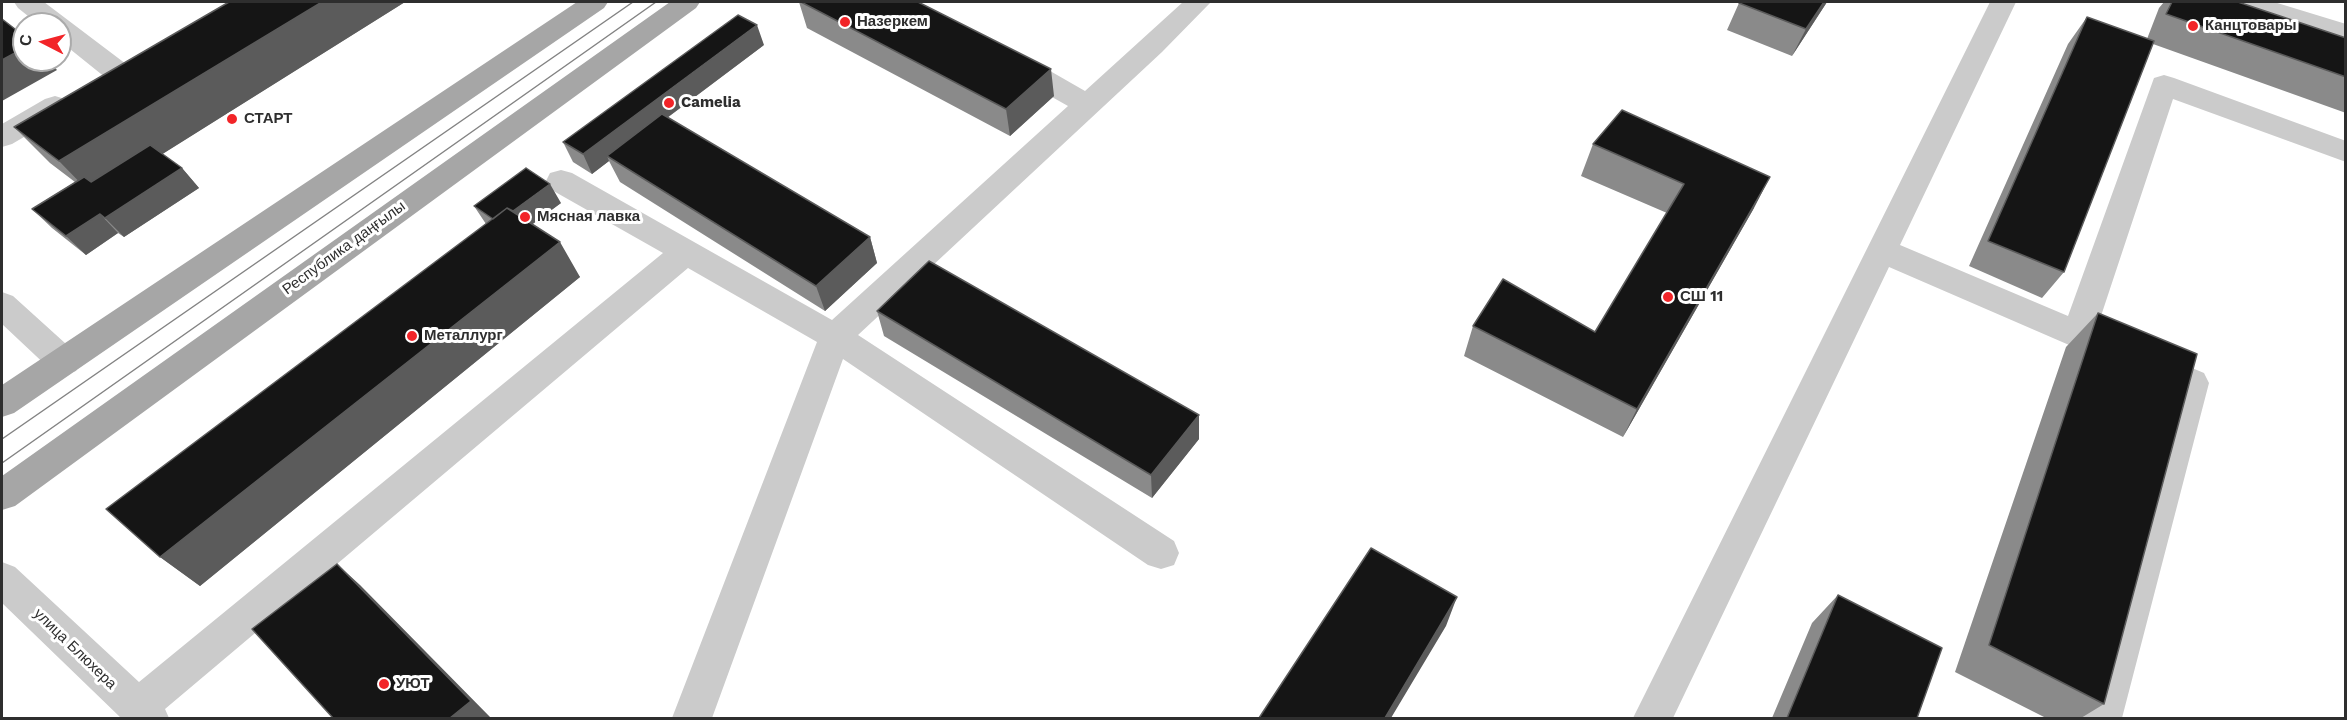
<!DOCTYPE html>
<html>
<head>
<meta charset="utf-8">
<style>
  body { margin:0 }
  #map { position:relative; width:2347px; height:720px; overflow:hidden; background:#fff; font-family:"Work Sans",sans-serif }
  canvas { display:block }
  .frame { position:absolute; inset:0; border:3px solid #2e2e2e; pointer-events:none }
  .north { position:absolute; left:12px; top:12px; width:60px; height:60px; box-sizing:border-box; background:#fff; border:2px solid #ababab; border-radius:50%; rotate:276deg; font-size:16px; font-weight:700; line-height:24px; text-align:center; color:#2e2e2e }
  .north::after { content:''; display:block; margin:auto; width:21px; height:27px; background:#f22428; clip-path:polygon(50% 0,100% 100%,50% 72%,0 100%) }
</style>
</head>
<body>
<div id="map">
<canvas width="2347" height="720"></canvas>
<div class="frame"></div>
<div class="north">С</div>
</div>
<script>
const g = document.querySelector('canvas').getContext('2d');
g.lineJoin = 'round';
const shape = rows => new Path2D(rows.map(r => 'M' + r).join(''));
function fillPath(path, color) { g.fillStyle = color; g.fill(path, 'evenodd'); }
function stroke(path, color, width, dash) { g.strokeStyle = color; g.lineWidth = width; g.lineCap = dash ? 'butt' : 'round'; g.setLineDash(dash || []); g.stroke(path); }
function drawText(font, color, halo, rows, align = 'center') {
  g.font = font + ' "Work Sans",sans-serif'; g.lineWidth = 6; g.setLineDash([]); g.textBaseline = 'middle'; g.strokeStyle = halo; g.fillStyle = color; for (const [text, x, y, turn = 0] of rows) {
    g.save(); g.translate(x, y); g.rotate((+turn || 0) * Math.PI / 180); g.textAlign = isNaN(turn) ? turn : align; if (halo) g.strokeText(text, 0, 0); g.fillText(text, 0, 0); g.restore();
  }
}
const minor = shape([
  [14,2,44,2,126,64,130,71,126,78,116,80,106,78,60,41,60,24,38,24,18,8,14,2],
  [1183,2,1211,2,1162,52,858,335,1174,541,1179,553,1174,565,1161,569,1148,565,843,359,712,718,672,718,817,342,688,268,165,709,169,718,121,718,2,603,2,562,15,567,139,682,663,253,550,189,546,181,550,173,561,170,572,173,832,320,1068,106,1004,70,1000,63,1004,56,1014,54,1024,56,1085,91,1183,2],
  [1990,2,2016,2,1900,245,2068,316,2154,78,2164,75,2174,78,2346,141,2346,162,2173,99,2097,328,2204,373,2209,383,2122,718,2082,718,2173,390,1889,267,1673,718,1633,718,1990,2],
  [2234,2,2274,2,2346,24,2346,43,2238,8,2234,2],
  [55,96,65,99,69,106,65,113,12,144,2,147,2,124,45,99,55,96],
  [2,292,13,296,76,353,81,362,76,371,64,375,52,371,2,324,2,292]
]);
const major = shape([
  [577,2,608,2,604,8,14,413,2,417,2,385,577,2],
  [670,2,700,2,696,8,15,506,2,510,2,476,670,2]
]);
const tram = shape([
  [2,439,633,2],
  [2,463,656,2]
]);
const wall = shape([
  [229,2,405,2,162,154,182,168,199,188,124,237,118,233,86,255,52,228,32,209,75,182,50,163,14,127],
  [799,2,918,2,1054,96,1010,136,807,28],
  [1827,2,1792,56,1727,30,1739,3],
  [2164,2,2238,2,2346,38,2346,113,2153,44,2064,272,2042,298,1969,266,2068,44,2087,17,2147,39,2159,8],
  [764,45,667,118,870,237,877,263,825,311,620,182,609,161,592,174,573,162,563,142],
  [1593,144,1754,208,1623,437,1464,356,1473,326,1595,332,1667,213,1581,176],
  [561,203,532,224,580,277,200,586,160,557,486,224,474,206],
  [877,311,1199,439,1152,498,884,336],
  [2098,313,2104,704,2081,718,2046,718,1955,672,2066,347],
  [1838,595,1917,718,1772,718,1812,623]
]);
const shadedWall = shape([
  [322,2,405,2,94,197,59,161],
  [1824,2,1827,2,1792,56,1806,29],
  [757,25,764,45,612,159,607,156,609,161,592,174,583,154],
  [24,48,24,60,48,60,57,70,2,101,2,60],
  [1051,69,1054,96,1010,136,1006,109],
  [182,168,199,188,124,237,105,218],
  [1770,177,1754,208,1623,437,1637,409],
  [550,184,561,203,510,241,498,222],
  [100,214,118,233,86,255,66,236],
  [870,237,877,263,825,311,816,286],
  [560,242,580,277,200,586,160,557],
  [1199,415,1199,439,1152,498,1151,475],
  [337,564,360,585,491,718,450,718],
  [1457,597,1446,626,1391,718,1385,718]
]);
const building = shape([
  [229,2,322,2,59,161,14,127,229,2],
  [801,2,918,2,1051,69,1006,109,801,2],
  [1739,2,1824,2,1806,29,1739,3,1739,2],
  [2172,2,2238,2,2346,38,2346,77,2166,14,2172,2],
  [738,15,757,25,583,154,563,142,738,15],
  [2087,17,2154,41,2064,272,1988,241,2087,17],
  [2,19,24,36,24,48,2,60,2,19],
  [1622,110,1770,177,1637,409,1473,326,1503,279,1595,332,1684,184,1593,144,1622,110],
  [662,114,870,237,816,286,607,156,662,114],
  [150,145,182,168,105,218,100,214,66,236,32,209,84,177,91,182,150,145],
  [526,168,550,184,513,211,507,208,493,219,474,206,526,168],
  [507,208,560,242,160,557,106,509,507,208],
  [929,261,1199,415,1151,475,877,311,929,261],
  [2098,313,2197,354,2104,704,1989,645,2098,313],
  [1371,548,1457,597,1385,718,1259,718,1371,548],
  [337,564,471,701,450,718,333,718,252,629,337,564],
  [1838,595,1942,648,1917,718,1787,718,1838,595]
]);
const markers = [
  [845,22,6,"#f22428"],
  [2193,26,6,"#f22428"],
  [669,103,6,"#f22428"],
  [232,119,6,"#f22428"],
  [525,217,6,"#f22428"],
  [1668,297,6,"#f22428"],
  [412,336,6,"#f22428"],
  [384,684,6,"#f22428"]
];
const poiNames = [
  ["Назеркем",857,22],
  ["Канцтовары",2205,26],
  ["Camelia",681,103],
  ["СТАРТ",244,119],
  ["Мясная лавка",537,217],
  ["СШ 11",1680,297],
  ["Металлург",424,336],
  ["УЮТ",396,684]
];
const streetNames = [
  ["Республика даңғылы",344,248,-36],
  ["улица Блюхера",75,649,44]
];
fillPath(minor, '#cbcbcb');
fillPath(major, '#a6a6a6');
stroke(tram, '#838383', 1.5);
fillPath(wall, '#8a8a8a');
fillPath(shadedWall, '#5b5b5b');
fillPath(building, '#151515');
stroke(building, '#5b5b5b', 1.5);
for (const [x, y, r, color] of markers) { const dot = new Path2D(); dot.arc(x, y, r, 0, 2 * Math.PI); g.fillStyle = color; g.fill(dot); stroke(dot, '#fff', 2); }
drawText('bold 15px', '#2e2e2e', '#fff', poiNames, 'left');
drawText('15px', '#2e2e2e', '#fff', streetNames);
</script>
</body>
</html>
